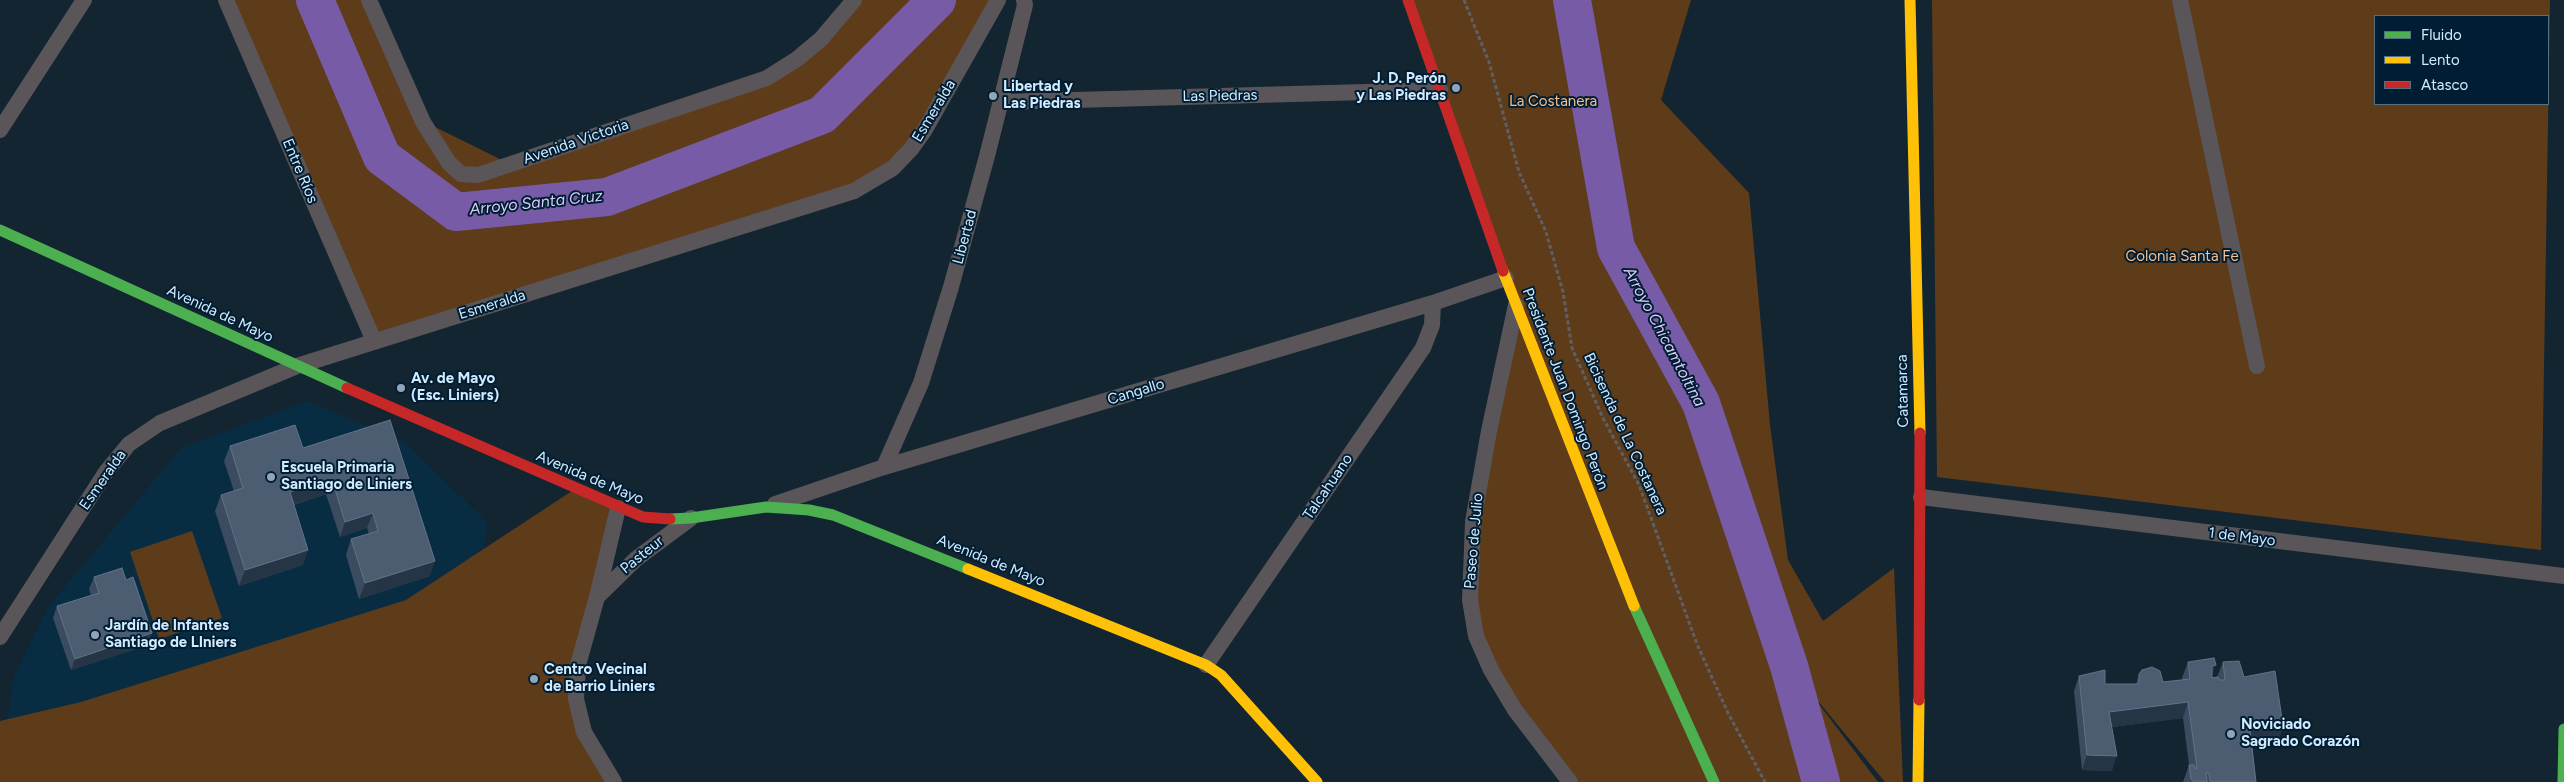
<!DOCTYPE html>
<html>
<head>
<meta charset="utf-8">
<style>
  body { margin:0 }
  #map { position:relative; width:2564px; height:782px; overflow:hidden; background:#132531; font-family:Figtree,sans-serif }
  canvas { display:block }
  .legend { position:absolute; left:2374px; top:15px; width:175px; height:90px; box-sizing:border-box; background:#001e33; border:1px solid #547085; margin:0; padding:6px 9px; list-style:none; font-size:15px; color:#d3ebff }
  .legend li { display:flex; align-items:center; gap:10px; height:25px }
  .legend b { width:25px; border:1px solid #547085 }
</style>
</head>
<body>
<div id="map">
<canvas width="2564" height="782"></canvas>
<ul class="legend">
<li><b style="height:6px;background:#4caf50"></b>Fluido</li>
<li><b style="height:6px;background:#ffc107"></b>Lento</li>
<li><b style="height:6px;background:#c62828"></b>Atasco</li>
</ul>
</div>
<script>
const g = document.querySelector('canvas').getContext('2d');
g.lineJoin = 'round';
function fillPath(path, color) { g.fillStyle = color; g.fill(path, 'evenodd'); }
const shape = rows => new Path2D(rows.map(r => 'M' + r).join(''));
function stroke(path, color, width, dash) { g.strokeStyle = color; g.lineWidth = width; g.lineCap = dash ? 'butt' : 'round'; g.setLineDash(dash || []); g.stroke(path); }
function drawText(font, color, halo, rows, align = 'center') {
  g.font = font + ' Figtree,sans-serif'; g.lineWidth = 4; g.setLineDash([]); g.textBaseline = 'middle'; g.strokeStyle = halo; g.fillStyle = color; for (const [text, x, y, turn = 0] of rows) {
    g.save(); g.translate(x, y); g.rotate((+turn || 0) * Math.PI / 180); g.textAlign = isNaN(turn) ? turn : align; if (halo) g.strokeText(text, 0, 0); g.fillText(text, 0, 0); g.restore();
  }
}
const built = shape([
  [307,401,403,441,487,522,481,577,5,740,13,679,49,606,181,448]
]);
const green = shape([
  [226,0,368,0,423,121,510,164,767,78,854,0,998,0,924,131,854,191,374,341],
  [1408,0,1691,0,1661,100,1749,193,1770,425,1788,560,1823,621,1894,568,1903,782,1885,782,1803,683,1878,782,1571,782,1476,636,1473,522,1516,305],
  [1932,0,2550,0,2541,550,1937,477],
  [2375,16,2548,16,2548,104,2375,104],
  [575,489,618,508,576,699,614,782,0,782,0,721,81,702,406,600],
  [192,531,222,618,159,639,130,552]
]);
const river = shape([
  [315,0,382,157,456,212,607,197,822,115,937,0],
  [1572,0,1616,248,1701,403,1789,666,1821,782]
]);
const path = shape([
  [1464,0,1489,62,1519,172,1546,232,1563,292,1572,348,1603,418,1639,485,1697,644,1728,713,1765,782]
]);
const street = shape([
  [226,0,374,341],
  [369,0,423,122,449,163,461,174,478,175,767,78,797,59,821,39,854,0],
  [2180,0,2257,366],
  [1000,102,1440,90],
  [0,130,84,0],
  [1516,305,1489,431,1473,522,1470,600,1476,636,1491,670,1515,710,1570,782],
  [884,467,921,383,951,287,987,156,1025,5,1024,0],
  [1921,497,2564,576],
  [775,504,884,467,1433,303,1506,278],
  [597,597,636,559,691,518],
  [0,637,106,472,129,444,160,423,297,366,854,191,893,168,911,149,924,131,998,0],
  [1206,665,1423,348,1432,325,1433,303],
  [614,782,584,732,576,699,578,665,597,597,618,508]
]);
const fast = shape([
  [0,230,347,388],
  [670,519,691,518,766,507,809,510,833,515,968,569],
  [1634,606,1714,782],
  [2563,782,2564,729]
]);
const slow = shape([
  [1910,0,1920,433],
  [1503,271,1634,606],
  [968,569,1206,665,1221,675,1317,782],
  [1918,782,1919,700]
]);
const jam = shape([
  [1408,0,1503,271],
  [347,388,643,517,670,519],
  [1919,700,1920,433]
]);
const wall = shape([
  [390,420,430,576,359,599,346,555,351,539,369,534,367,528,340,537,326,494,294,505,303,565,239,586,215,511,221,495,234,491,224,461,230,446,303,448],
  [94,577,148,645,71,670,53,618,57,606,91,595,89,589],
  [2188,662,2212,676,2212,678,2217,677,2223,662,2244,677,2283,726,2278,741,2251,745,2256,782,2183,782,2189,765,2183,718,2112,727,2112,771,2082,770,2074,691,2079,676,2105,684,2136,684,2139,674,2163,682,2182,680,2182,678]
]);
const shadedWall = shape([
  [332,479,326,494,284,508,290,492],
  [373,513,367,528,340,537,345,522],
  [308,550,303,565,239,586,245,570],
  [435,561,430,576,359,599,365,583],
  [152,633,148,645,71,670,75,659],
  [2216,665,2210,680,2212,666],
  [2188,702,2183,718,2104,728,2109,712],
  [2283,726,2278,741,2244,746,2250,730],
  [2087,755,2117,756,2112,771,2082,770]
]);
const building = shape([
  [390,420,435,561,365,583,351,539,378,531,373,513,345,522,332,479,290,492,308,550,245,570,221,495,243,488,230,446,295,425,303,448,390,420],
  [122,568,126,580,133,577,152,633,75,659,57,606,99,593,94,577,122,568],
  [2214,658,2216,665,2212,666,2212,678,2218,677,2219,680,2225,680,2223,662,2239,661,2244,677,2275,671,2283,726,2250,730,2256,782,2214,782,2210,781,2209,773,2206,773,2207,782,2194,782,2191,779,2189,765,2194,765,2196,769,2197,768,2188,702,2109,712,2117,756,2087,755,2079,676,2105,670,2105,684,2139,684,2139,674,2142,670,2152,667,2160,671,2163,682,2190,679,2188,662,2214,658]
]);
const markers = [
  [1456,88,5,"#90a6b7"],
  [993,96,5,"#90a6b7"],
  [401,388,5,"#90a6b7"],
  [271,477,5,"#90a6b7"],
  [95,635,5,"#90a6b7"],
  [534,679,5,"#90a6b7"],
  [2231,734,5,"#90a6b7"]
];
const poiNames = [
  ["J. D. Perón",1446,79,"right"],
  ["y Las Piedras",1446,96,"right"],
  ["Libertad y",1003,87],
  ["Las Piedras",1003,104],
  ["Av. de Mayo",411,379],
  ["(Esc. Liniers)",411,396],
  ["Escuela Primaria",281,468],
  ["Santiago de Liniers",281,485],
  ["Jardín de Infantes",105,626],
  ["Santiago de LIniers",105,643],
  ["Centro Vecinal",544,670],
  ["de Barrio Liniers",544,687],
  ["Noviciado",2241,725],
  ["Sagrado Corazón",2241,742]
];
const streetNames = [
  ["Las Piedras",1220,96,-1],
  ["Esmeralda",934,111,-59],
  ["Avenida Victoria",576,142,-19],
  ["Entre Ríos",300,171,67],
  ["Libertad",965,237,-75],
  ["Esmeralda",492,305,-17],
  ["Avenida de Mayo",220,314,25],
  ["Presidente Juan Domingo Perón",1565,389,69],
  ["Catamarca",1903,391,-91],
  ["Cangallo",1136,392,-17],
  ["Bicisenda de La Costanera",1625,434,65],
  ["Avenida de Mayo",590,478,23],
  ["Esmeralda",103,480,-55],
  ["Talcahuano",1328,487,-56],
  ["1 de Mayo",2242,537,7],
  ["Paseo de Julio",1474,541,-85],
  ["Pasteur",642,555,-39],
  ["Avenida de Mayo",991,561,22]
];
const parkNames = [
  ["La Costanera",1553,102],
  ["Colonia Santa Fe",2182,257]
];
const waterNames = [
  ["Arroyo Santa Cruz",536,203,-6],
  ["Arroyo Chicamtoltina",1664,337,62]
];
fillPath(built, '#082d43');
fillPath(green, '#5e3c1a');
stroke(river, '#785ba6', 38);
stroke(path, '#5f6066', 3, [4, 2.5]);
stroke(street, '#5a5559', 16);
stroke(fast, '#4caf50', 11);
stroke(slow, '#ffc107', 11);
stroke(jam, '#c62828', 11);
fillPath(wall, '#3c4c60');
fillPath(shadedWall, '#253546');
fillPath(building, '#4d5d71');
stroke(building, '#627387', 1);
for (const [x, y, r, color] of markers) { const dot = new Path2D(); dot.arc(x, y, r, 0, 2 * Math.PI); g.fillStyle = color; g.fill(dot); stroke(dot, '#001e33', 2); }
drawText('bold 15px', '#d3ebff', '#001e33', poiNames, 'left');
drawText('15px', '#d3ebff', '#001e33', streetNames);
drawText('15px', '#f9be8b', '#001e33', parkNames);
drawText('italic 16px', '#dbcbf8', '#001e33', waterNames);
</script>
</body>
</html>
